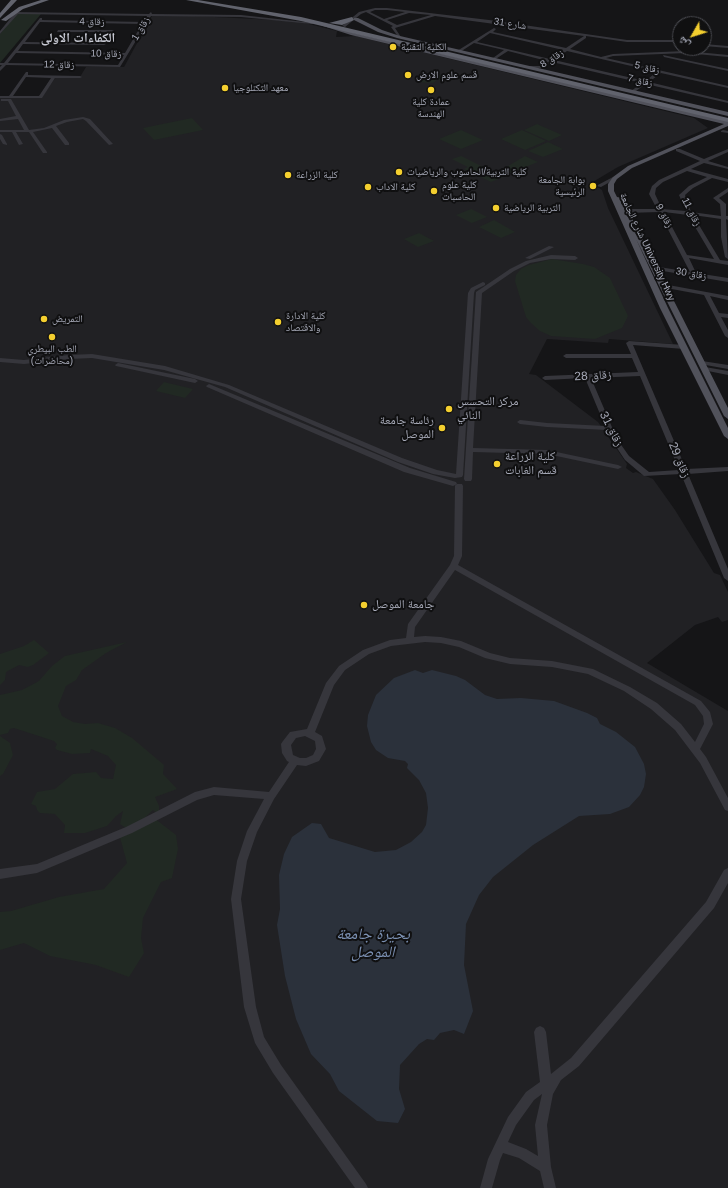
<!DOCTYPE html>
<html>
<head>
<meta charset="utf-8">
<style>
  body { margin:0 }
  #map { position:relative; width:728px; height:1188px; overflow:hidden; background:#151517; font-family:Arial,"Noto Naskh Arabic",sans-serif }
  canvas { display:block }
  .north { position:absolute; left:672px; top:16px; width:40px; height:40px; box-sizing:border-box; background:#101011; border:1px solid #4c4d53; border-radius:50%; rotate:231deg; font-size:11px; font-weight:700; line-height:16px; text-align:center; color:#a6a9b7 }
  .north::after { content:''; display:block; margin:auto; width:14px; height:18px; background:#f4cf2f; clip-path:polygon(50% 0,100% 100%,50% 72%,0 100%) }
</style>
</head>
<body>
<div id="map">
<canvas width="728" height="1188"></canvas>
<div class="north">ش</div>
</div>
<script>
const g = document.querySelector('canvas').getContext('2d');
g.lineJoin = 'round';
function fillPath(path, color) { g.fillStyle = color; g.fill(path, 'evenodd'); }
const shape = rows => new Path2D(rows.map(r => 'M' + r).join(''));
function stroke(path, color, width, dash) { g.strokeStyle = color; g.lineWidth = width; g.lineCap = dash ? 'butt' : 'round'; g.setLineDash(dash || []); g.stroke(path); }
function drawText(font, color, halo, rows, align = 'center') {
  g.font = font + ' Arial,"Noto Naskh Arabic",sans-serif'; g.lineWidth = 4; g.setLineDash([]); g.textBaseline = 'middle'; g.strokeStyle = halo; g.fillStyle = color; for (const [text, x, y, turn = 0] of rows) {
    g.save(); g.translate(x, y); g.rotate((+turn || 0) * Math.PI / 180); g.textAlign = isNaN(turn) ? turn : align; if (halo) g.strokeText(text, 0, 0); g.fillText(text, 0, 0); g.restore();
  }
}
const built = shape([
  [153,14,297,21,337,31,336,37,356,36,388,44,396,47,401,47,694,118,708,128,618,167,591,183,602,190,608,208,673,344,609,339,608,343,547,339,529,374,536,375,598,422,627,464,626,468,633,473,636,472,653,479,675,510,714,573,720,575,728,592,728,620,722,622,718,617,695,625,647,663,728,711,728,1188,0,1188,0,98,41,98,56,77,80,77,86,67,124,67]
]);
const green = shape([
  [17,14,41,14,0,63,0,34],
  [432,73,448,77,448,81,438,79,433,83,418,82],
  [192,118,203,130,154,140,143,128],
  [537,124,562,135,549,141,524,130],
  [461,130,483,140,461,149,439,139],
  [522,130,546,141,525,150,501,139],
  [548,142,563,149,543,157,528,151],
  [461,156,503,177,491,182,464,169,468,167,452,159],
  [525,156,538,162,511,173,503,169],
  [471,209,487,217,472,223,456,215],
  [494,220,515,232,501,238,479,227],
  [419,233,434,241,418,247,404,239],
  [552,259,583,264,594,267,610,278,628,316,622,328,595,339,551,336,540,331,531,323,526,317,515,281,516,275,521,269,529,265],
  [164,382,193,389,185,398,156,391],
  [34,640,49,653,33,665,28,667,19,665,6,672,5,680,0,685,0,654,24,646],
  [127,642,106,653,82,670,76,680,66,686,58,706,62,716,73,722,85,724,98,723,115,728,132,738,164,765,163,774,177,789,155,797,159,806,159,815,153,810,136,826,154,818,176,835,178,849,172,878,161,882,143,918,141,938,144,953,129,977,96,965,50,956,24,943,0,950,0,912,11,911,59,897,104,889,127,863,119,834,129,830,120,824,123,811,116,816,107,826,85,833,64,833,65,825,55,814,40,813,37,810,36,806,31,804,37,792,55,789,73,774,96,772,101,778,113,779,116,765,108,756,91,749,90,753,72,754,57,750,55,748,57,744,54,741,14,728,10,729,8,733,0,735,0,695,22,690,39,681,52,666,65,656],
  [0,736,10,743,13,755,3,774,0,776]
]);
const water = shape([
  [415,670,423,673,432,670,456,676,465,680,485,695,497,699,521,698,554,701,587,713,597,718,600,724,616,732,635,747,644,764,646,774,644,787,640,795,629,807,610,814,579,816,533,845,493,877,479,895,466,924,464,965,473,1011,464,1034,454,1030,440,1033,434,1040,427,1039,419,1044,400,1065,399,1089,405,1109,398,1123,377,1121,339,1091,330,1074,311,1054,296,1019,285,976,277,925,280,909,279,875,284,854,292,837,312,823,321,824,329,838,375,852,396,850,411,842,422,832,426,825,428,808,426,793,419,780,407,768,408,764,405,761,388,758,376,750,371,742,367,726,368,715,376,695,394,678]
]);
const minor = shape([
  [375,8,387,8,489,20,627,40,680,40,680,42,627,42,586,36,586,38,570,49,601,57,613,54,686,51,728,55,728,57,686,53,613,56,606,58,728,86,728,88,661,73,649,82,728,101,728,103,646,84,633,93,631,93,631,91,642,83,552,62,542,68,527,68,527,66,540,66,547,61,508,51,494,60,493,58,504,50,474,43,460,52,457,51,494,28,496,29,493,32,566,48,584,36,435,16,395,28,401,37,399,38,391,27,393,26,366,12,361,14,345,27,342,26,359,12,375,8],
  [375,10,387,10,405,12,384,19,370,12,375,10],
  [409,13,431,15,397,25,387,20,409,13],
  [490,33,563,50,550,59,477,42,490,33],
  [567,51,657,72,645,81,554,60,567,51],
  [13,12,149,14,151,12,152,14,241,15,314,23,312,24,241,17,151,16,120,67,6,65,0,71,0,67,2,65,0,65,0,63,4,63,40,18,42,18,42,20,144,22,147,16,18,14,0,34,0,31,14,14,11,13,13,12],
  [40,22,142,24,125,53,18,51,23,44,104,45,106,44,104,43,25,42,40,22],
  [16,53,124,55,118,65,8,63,16,53],
  [58,30,112,30,114,31,112,32,57,32,58,30],
  [704,44,728,46,728,48,704,46,704,44],
  [663,55,728,69,728,71,664,57,663,55],
  [26,72,28,72,28,75,80,76,82,77,80,78,55,78,42,98,0,98,0,96,9,96,26,72],
  [26,77,51,78,39,96,13,96,26,77],
  [1,99,11,99,29,130,44,128,64,120,83,117,90,119,113,144,109,145,86,121,83,119,67,122,56,126,69,143,69,145,65,145,52,128,33,132,47,152,47,153,43,153,29,132,16,132,23,144,19,145,12,132,0,132,0,130,24,130,18,119,0,121,0,119,16,116,8,101,1,101,1,99],
  [723,130,728,131,728,133,721,132,721,131,723,130],
  [0,134,2,135,7,144,7,145,3,144,0,139,0,134],
  [676,149,680,149,704,159,728,149,728,152,708,161,728,167,728,169,704,163,691,169,728,179,728,182,712,178,693,188,685,195,691,212,721,216,720,204,713,198,728,188,728,192,719,198,726,204,726,216,728,216,728,220,726,219,728,259,725,257,721,237,721,219,693,215,720,260,728,261,728,265,689,258,696,273,728,278,728,282,651,269,651,267,653,266,690,272,659,212,626,213,623,211,626,209,657,209,649,194,652,186,659,180,700,161,676,151,676,149],
  [687,171,707,177,689,186,679,195,686,211,662,209,655,194,656,188,663,182,687,171],
  [664,212,688,215,714,259,687,255,664,212],
  [613,177,617,178,601,187,596,186,613,177],
  [549,246,554,247,530,259,525,258,549,246],
  [551,255,575,256,578,258,575,260,551,259,530,263,514,271,482,293,473,448,547,450,618,465,622,467,618,469,547,454,473,452,472,479,471,481,465,481,464,479,476,292,510,269,526,261,551,255],
  [483,282,485,283,485,285,475,290,474,293,463,475,462,477,455,478,433,474,398,462,225,387,164,370,92,358,69,359,24,364,0,362,0,358,24,360,69,355,92,354,165,366,229,385,402,458,437,470,456,474,468,293,471,288,483,282],
  [663,284,728,296,728,300,710,296,719,313,728,314,728,318,721,317,728,330,728,338,725,336,704,295,661,287,661,285,663,284],
  [629,341,684,345,687,347,684,349,633,345,686,469,728,467,728,471,688,474,728,569,728,581,724,578,681,474,644,476,625,460,611,439,607,430,547,427,520,424,517,422,520,420,547,423,605,426,585,378,545,380,542,378,545,376,638,372,632,358,566,358,563,356,566,354,631,354,626,343,629,341],
  [640,376,679,470,649,472,629,456,617,439,591,378,640,376],
  [702,361,728,365,728,369,700,364,700,362,702,361],
  [118,363,195,379,198,381,195,383,116,366,115,365,118,363],
  [705,367,728,371,728,375,703,370,703,368,705,367],
  [209,384,410,468,456,482,457,484,453,486,404,472,207,387,206,386,209,384],
  [456,484,462,484,463,486,462,556,458,565,701,701,710,712,713,724,700,749,706,757,728,798,728,811,725,810,700,763,675,730,651,709,624,691,588,674,552,667,510,664,485,658,459,647,441,643,425,642,391,646,369,654,345,670,334,685,315,732,322,736,326,749,319,761,306,766,297,765,274,799,257,832,247,861,241,899,256,1007,264,1037,281,1065,366,1184,368,1188,355,1188,273,1073,255,1043,244,1007,231,899,237,861,247,831,264,799,214,795,197,800,132,833,37,873,0,879,0,869,37,864,126,827,195,792,214,787,269,792,289,762,287,761,282,753,281,744,283,741,290,732,307,729,326,683,339,666,363,650,390,640,406,638,408,624,450,565,454,556,455,486,456,484],
  [455,570,695,705,703,716,704,724,695,742,681,724,657,703,630,687,593,669,552,661,510,658,490,653,461,641,441,637,425,636,414,637,415,627,455,570],
  [305,736,315,741,316,749,313,755,306,758,300,758,293,755,291,745,296,738,305,736],
  [728,868,728,883,714,908,579,1066,561,1080,553,1094,547,1125,551,1167,556,1188,544,1188,540,1171,519,1158,503,1153,500,1160,492,1188,480,1188,488,1159,508,1117,526,1092,540,1082,534,1032,536,1028,540,1026,544,1028,546,1032,551,1074,571,1058,706,902,724,870,728,868],
  [542,1094,535,1125,538,1156,526,1149,508,1142,516,1125,534,1100,542,1094]
]);
const major = shape([
  [354,18,358,18,382,30,400,36,728,112,728,116,397,38,378,32,354,20,354,18],
  [322,23,354,33,728,121,728,126,632,168,617,179,614,184,614,191,617,197,622,198,728,408,728,419,724,416,636,239,668,308,728,428,728,439,724,436,660,308,608,191,608,184,613,177,628,166,724,124,351,35,320,25,322,23]
]);
const highway = shape([
  [11,0,17,0,0,18,0,13,11,0],
  [41,0,49,0,23,9,6,21,1,20,19,7,41,0],
  [186,0,198,0,301,17,728,118,728,122,301,21,186,0],
  [352,17,354,20,342,25,329,23,352,17]
]);
const markers = [
  [393,47,4,"#f4cf2f"],
  [408,75,4,"#f4cf2f"],
  [225,88,4,"#f4cf2f"],
  [431,90,4,"#f4cf2f"],
  [399,172,4,"#f4cf2f"],
  [288,175,4,"#f4cf2f"],
  [593,186,4,"#f4cf2f"],
  [368,187,4,"#f4cf2f"],
  [434,191,4,"#f4cf2f"],
  [496,208,4,"#f4cf2f"],
  [44,319,4,"#f4cf2f"],
  [278,322,4,"#f4cf2f"],
  [52,337,4,"#f4cf2f"],
  [449,409,4,"#f4cf2f"],
  [442,428,4,"#f4cf2f"],
  [497,464,4,"#f4cf2f"],
  [364,605,4,"#f4cf2f"]
];
const farStreetnames = [
  ["زقاق 4",92,22,1],
  ["شارع 31",510,24,9],
  ["زقاق 1",141,29,-59],
  ["زقاق 10",106,54,1],
  ["زقاق 8",552,59,-32],
  ["زقاق 12",59,65,1],
  ["زقاق 5",647,68,13],
  ["زقاق 7",640,81,13],
  ["زقاق 11",691,212,63],
  ["زقاق 9",664,216,62],
  ["شارع الجامعة University Hwy",647,247,65],
  ["زقاق 30",691,274,10]
];
const farPoinames = [
  ["الكلية التقنية",401,47],
  ["قسم علوم الارض",416,75],
  ["معهد التكنلوجيا",233,88],
  ["عمادة كلية",431,102,"center"],
  ["الهندسة",431,114,"center"],
  ["كلية التربية/الحاسوب والرياضيات",407,172],
  ["كلية الزراعة",296,175],
  ["بوابة الجامعة",585,180,"right"],
  ["الرئيسية",585,192,"right"],
  ["كلية علوم",442,185],
  ["الحاسبات",442,197],
  ["كلية الاداب",376,187],
  ["التربية الرياضية",504,208],
  ["كلية الادارة",286,316],
  ["والاقتصاد",286,328],
  ["التمريض",52,319],
  ["الطب البيطري",52,349,"center"],
  ["(محاضرات)",52,361,"center"]
];
const streetNames = [
  ["زقاق 28",593,376,-3],
  ["زقاق 31",611,429,63],
  ["زقاق 29",679,460,67]
];
const poiNames = [
  ["مركز التحسس",457,402],
  ["النائي",457,416],
  ["رئاسة جامعة",434,421,"right"],
  ["الموصل",434,435,"right"],
  ["كلية الزراعة",505,457],
  ["قسم الغابات",505,471],
  ["جامعة الموصل",372,605]
];
const farDistrictnames = [
  ["الكفاءات الاولى",78,38]
];
const nearWaternames = [
  ["بحيرة جامعة",373,935],
  ["الموصل",373,953]
];
fillPath(built, '#212124');
fillPath(green, '#212923');
fillPath(water, '#2b313b');
fillPath(minor, '#36363c');
fillPath(major, '#51525b');
fillPath(highway, '#61636d');
for (const [x, y, r, color] of markers) { const dot = new Path2D(); dot.arc(x, y, r, 0, 2 * Math.PI); g.fillStyle = color; g.fill(dot); stroke(dot, '#101011', 1.5); }
drawText('10px', '#a6a9b7', '#101011', farStreetnames);
drawText('10px', '#a6a9b7', '#101011', farPoinames, 'left');
drawText('12px', '#a6a9b7', '#101011', streetNames);
drawText('12px', '#a6a9b7', '#101011', poiNames, 'left');
drawText('bold 13px', '#c7c9d3', '#101011', farDistrictnames);
drawText('italic 16px', '#7c91b3', '#101011', nearWaternames);
</script>
</body>
</html>
